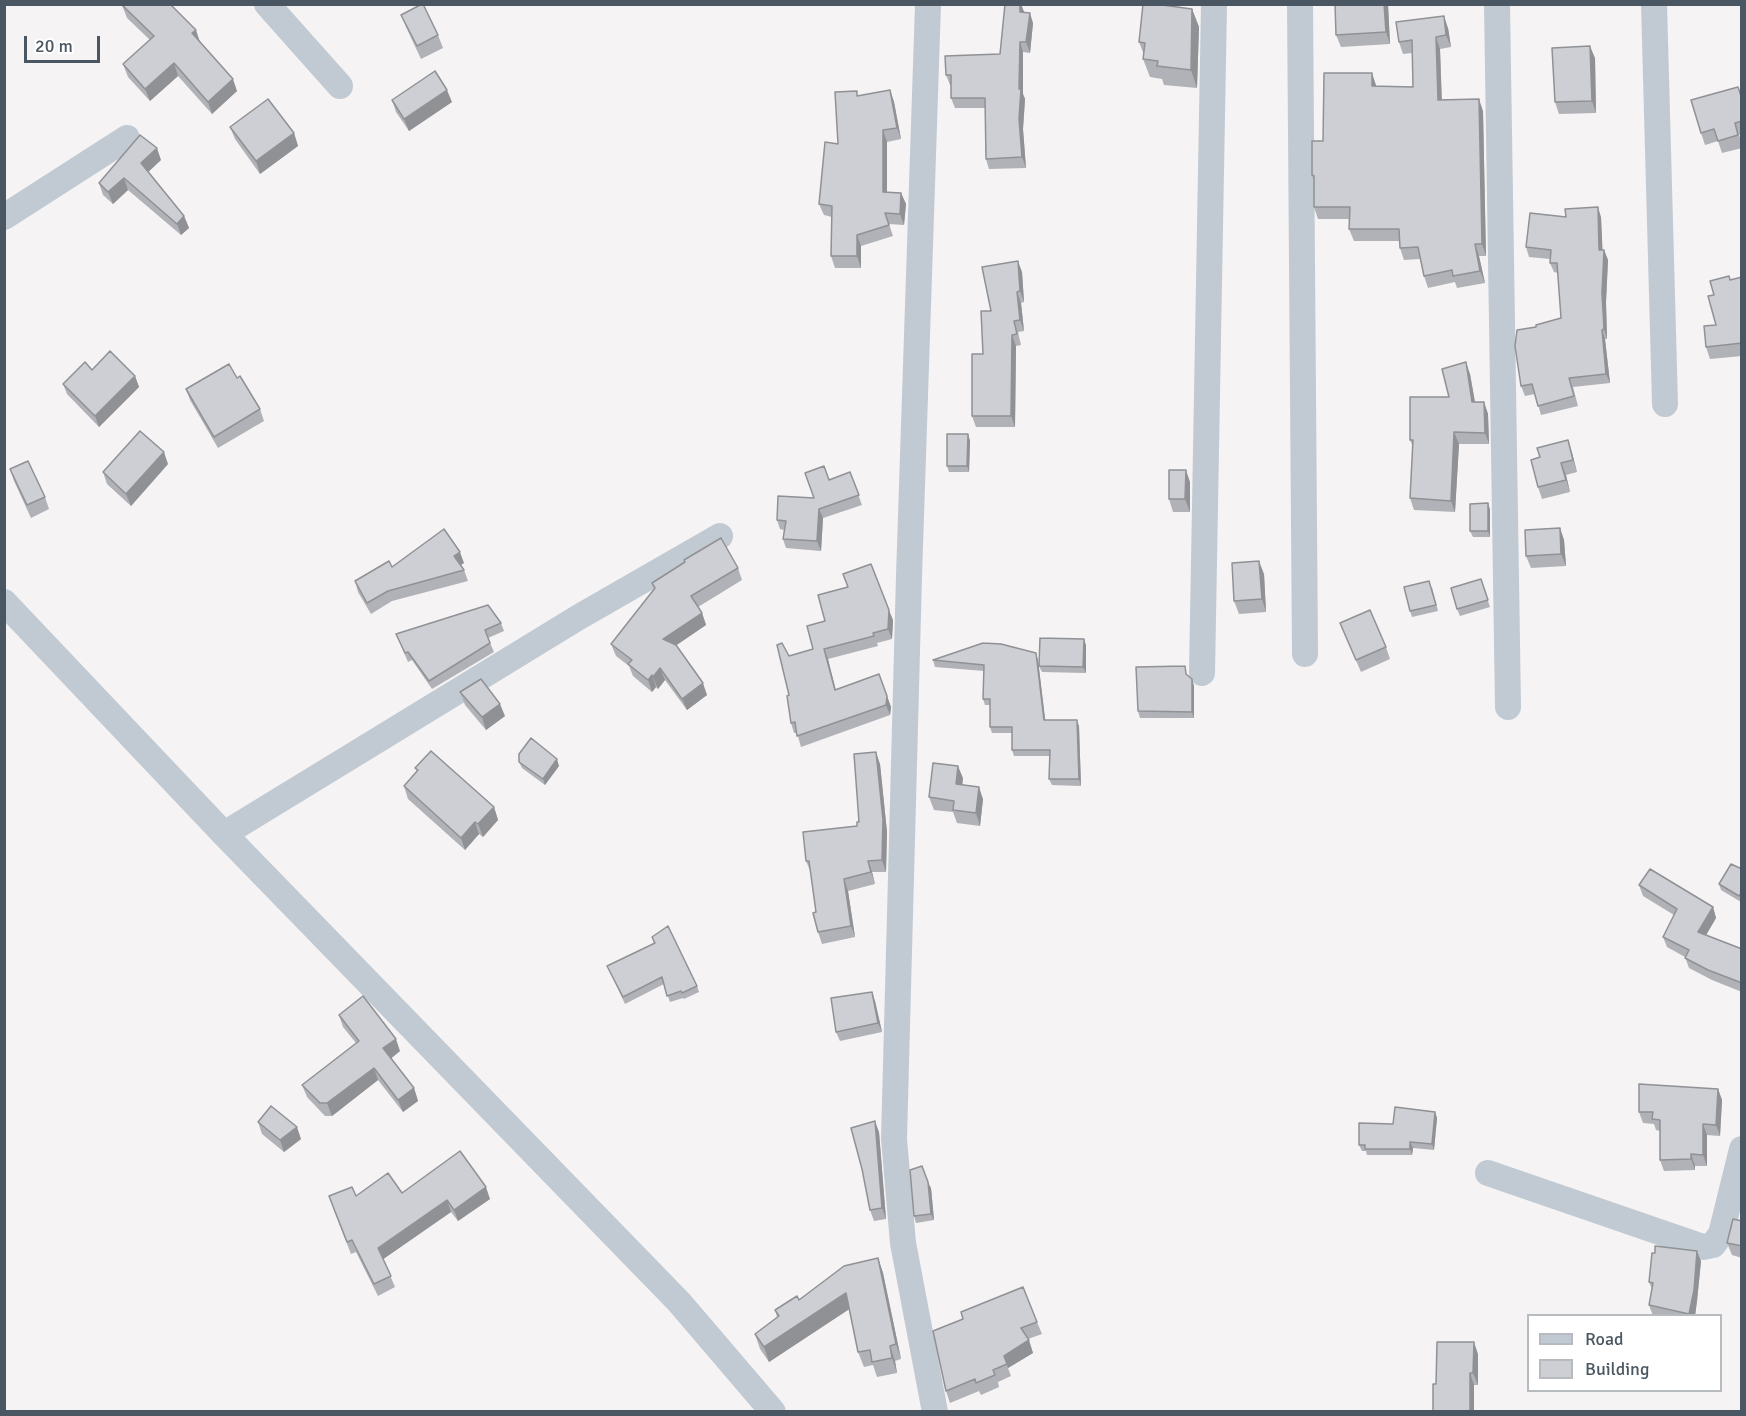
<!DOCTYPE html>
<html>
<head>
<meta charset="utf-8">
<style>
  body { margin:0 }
  #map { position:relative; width:1746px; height:1416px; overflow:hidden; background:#f5f3f3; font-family:Signika,sans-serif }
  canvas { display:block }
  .frame { position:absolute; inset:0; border:6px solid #4a5661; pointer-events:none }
  .legend { position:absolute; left:1527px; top:1314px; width:195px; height:78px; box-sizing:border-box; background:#fff; border:2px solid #b7bbc0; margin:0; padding:8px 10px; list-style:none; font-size:18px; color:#4a5661 }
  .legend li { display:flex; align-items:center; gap:12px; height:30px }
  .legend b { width:30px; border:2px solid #b7bbc0 }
  .scale { position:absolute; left:24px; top:36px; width:76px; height:27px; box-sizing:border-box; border:3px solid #4a5661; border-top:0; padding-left:8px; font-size:18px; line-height:21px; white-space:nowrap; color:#4a5661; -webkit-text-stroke:4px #fff; paint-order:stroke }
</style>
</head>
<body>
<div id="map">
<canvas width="1746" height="1416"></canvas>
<div class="frame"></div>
<ul class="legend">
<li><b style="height:8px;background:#c1cad2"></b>Road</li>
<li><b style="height:16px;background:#cdcfd5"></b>Building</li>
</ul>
<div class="scale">20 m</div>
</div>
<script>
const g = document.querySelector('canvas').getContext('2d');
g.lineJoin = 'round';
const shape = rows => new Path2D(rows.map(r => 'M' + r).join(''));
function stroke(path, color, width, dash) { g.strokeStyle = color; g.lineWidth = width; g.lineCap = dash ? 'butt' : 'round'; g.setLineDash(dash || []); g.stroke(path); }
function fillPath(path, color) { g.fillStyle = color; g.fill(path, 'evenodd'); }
const minor = shape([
  [267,4,340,86],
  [928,4,909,576,894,1139,903,1243,935,1412],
  [1300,4,1305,654],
  [1497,4,1508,707],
  [1654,4,1665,404],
  [4,217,127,138],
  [4,602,224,834,679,1302,773,1412],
  [1202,673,1214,4],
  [224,834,579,617,720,536],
  [1488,1173,1703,1247,1713,1245,1721,1234,1742,1149]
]);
const wall = shape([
  [1005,4,1021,4,1024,12,1033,23,1030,53,1023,52,1023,94,1025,99,1023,129,1026,168,989,169,986,159,985,108,955,108,951,98,951,85,950,85,946,75,1000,54],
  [1388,4,1390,44,1341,47,1336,35],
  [122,5,200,42,237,91,212,114,178,76,150,101,128,77,123,64,150,40,127,18],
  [1192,9,1199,27,1197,88,1164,85,1162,79,1150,77,1143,59,1144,55,1139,42],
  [401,15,438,35,443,48,421,59,406,27],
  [1448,28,1451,47,1440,49,1442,100,1483,111,1486,256,1479,256,1485,283,1457,288,1455,282,1428,288,1424,276,1420,259,1404,260,1400,248,1400,241,1354,241,1349,229,1350,219,1318,219,1314,207,1314,182,1312,175,1323,141,1376,86,1413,87,1412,53,1403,54,1399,42],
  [1595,58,1596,113,1559,114,1555,102],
  [890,90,894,102,901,139,887,142,887,192,901,193,906,204,904,225,889,224,893,236,861,246,861,268,835,268,831,256,832,217,824,215,819,204,838,144,859,96],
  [1742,96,1742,134,1739,135,1742,143,1742,148,1722,153,1718,141,1705,145,1701,133],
  [392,100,452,102,409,131,396,112],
  [230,127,294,133,298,146,260,174,235,139],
  [161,160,148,172,184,216,189,228,181,235,128,190,113,204,103,195,99,183],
  [1566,217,1601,217,1602,250,1604,250,1608,260,1606,302,1607,339,1605,339,1610,383,1573,387,1578,406,1541,415,1535,394,1525,396,1521,386,1536,327,1561,318,1558,273,1554,272,1550,263,1550,259,1529,257,1526,247],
  [1022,272,1024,302,1021,303,1024,331,1018,332,1021,345,1016,346,1015,427,976,427,972,416,991,311],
  [1742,277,1742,356,1710,359,1706,347,1716,325,1714,295,1731,280],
  [92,370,135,376,139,387,99,427,67,394,63,384],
  [1470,374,1475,402,1484,402,1488,414,1489,444,1459,444,1455,512,1414,510,1410,498,1413,447,1410,440],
  [237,378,260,409,264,421,218,448,190,400,186,389],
  [968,434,970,441,969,472,949,472,947,466],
  [1568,440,1572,453,1577,472,1566,475,1570,492,1542,499,1538,487,1540,457],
  [168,464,131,506,107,484,103,472],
  [10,469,45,497,49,509,31,518,14,481],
  [850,472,862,505,823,518,821,551,786,548,783,539,784,530,780,529,777,520,814,498,829,480],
  [1190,482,1190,512,1173,512,1169,499],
  [1488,503,1490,510,1490,537,1473,537,1470,531],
  [1560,528,1564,540,1566,566,1531,568,1526,556],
  [464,563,460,565,464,570,468,581,392,601,371,614,358,592,355,581,392,567],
  [738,568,742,580,698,607,702,613,706,625,676,645,707,695,687,710,665,680,658,689,656,687,652,692,633,676,629,666,616,656,611,644,655,589,652,583],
  [1264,574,1266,612,1239,614,1234,601],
  [1481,579,1490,607,1460,616,1457,609],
  [1432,587,1438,611,1412,617,1410,611],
  [893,620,892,639,877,643,878,646,828,659,836,690,879,674,891,707,890,715,801,747,797,733,794,733,791,723,789,695,789,656,813,649],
  [501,623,504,631,488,638,494,652,432,689,412,660,408,662,396,634],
  [1340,623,1386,647,1390,659,1361,672],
  [1086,645,1086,673,1042,672,1039,666],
  [933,660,1038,660,1045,720,1079,726,1081,786,1052,785,1049,779,1050,756,1014,756,1012,750,1012,733,992,733,990,727,990,705,985,705,983,699,984,671,935,667],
  [1188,675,1194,686,1194,718,1140,718,1138,711],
  [460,692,505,716,486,730,465,705],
  [519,762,559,766,545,785,522,768],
  [880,764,887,832,886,872,872,872,875,884,848,891,855,937,822,944,818,932,816,912,811,873,806,861,857,826],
  [415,768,494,807,498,820,483,837,479,834,465,850,408,799,404,786,417,772],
  [963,778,962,785,983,799,980,826,957,823,953,812,934,810,929,797],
  [1742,869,1741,902,1721,890,1719,884],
  [1639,885,1713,907,1716,918,1706,935,1742,949,1742,992,1712,980,1689,968,1685,957,1667,947,1663,937,1674,915,1643,896],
  [652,937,697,986,699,992,684,999,683,998,670,1002,664,984,625,1004,607,966,654,944],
  [875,1001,882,1032,840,1041,836,1032],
  [339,1015,400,1051,391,1058,414,1088,418,1101,403,1112,378,1080,332,1116,325,1116,307,1097,302,1085,356,1043,343,1027],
  [1718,1089,1722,1100,1720,1136,1707,1135,1707,1166,1695,1166,1695,1170,1664,1171,1660,1160,1660,1131,1656,1130,1654,1124,1643,1123,1639,1112],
  [1435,1112,1437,1118,1434,1150,1413,1148,1412,1155,1367,1155,1366,1151,1362,1151,1359,1145,1393,1124],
  [258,1122,301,1139,284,1152,262,1134],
  [879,1132,886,1219,874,1221,870,1210],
  [931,1188,934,1220,916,1223,914,1216],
  [402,1193,490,1199,458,1221,451,1212,383,1259,395,1287,378,1296,356,1252,351,1254,333,1208,356,1196],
  [1742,1221,1742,1258,1732,1255,1727,1243],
  [1655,1253,1701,1261,1697,1301,1695,1316,1653,1316,1649,1305,1652,1289,1649,1282],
  [878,1258,883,1273,901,1359,895,1361,897,1373,877,1377,873,1365,864,1367,858,1352,849,1309,769,1362,760,1349,755,1334,777,1317,775,1310,799,1300],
  [1037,1322,1042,1334,1028,1339,1033,1353,1008,1368,1011,1376,998,1382,999,1387,981,1395,979,1391,950,1403,946,1391,933,1331],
  [1478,1354,1478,1385,1474,1385,1474,1412,1433,1412,1436,1384]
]);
const shadedWall = shape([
  [1020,4,1021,4,1024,12,1020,12],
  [1384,4,1388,4,1390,44,1386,32],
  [1192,9,1199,27,1197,88,1191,70],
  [1030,13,1033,23,1030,53,1026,42],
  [1444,16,1448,28,1451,47,1446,35],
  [196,30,200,42,192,33],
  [1436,37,1440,49,1442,112,1438,100],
  [1020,42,1023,52,1023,94,1025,99,1023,129,1026,168,1022,157,1019,119],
  [1590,46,1595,58,1596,113,1592,101],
  [174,63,178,76,150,101,145,89],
  [1372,73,1376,85,1376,98,1372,86],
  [233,79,237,91,212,114,208,102],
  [447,90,452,102,409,131,404,119],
  [890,90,894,102,901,139,897,128],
  [1479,99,1483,111,1486,256,1482,244],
  [883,130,887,142,887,203,883,192],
  [294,133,298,146,260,174,256,161],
  [157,148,161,160,145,175,141,163],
  [124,178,128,190,113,204,108,192],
  [901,193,906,204,904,225,900,214],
  [1598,207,1601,217,1603,259,1599,250],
  [184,216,189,228,181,235,177,224],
  [857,235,861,246,861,268,857,256],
  [1475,244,1479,256,1485,283,1480,271],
  [1604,250,1608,260,1606,302,1607,339,1604,329,1602,293],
  [1018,261,1022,272,1024,302,1020,291],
  [1017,292,1021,303,1024,331,1020,320],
  [1602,330,1605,339,1610,383,1606,374],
  [1012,335,1016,346,1015,427,1011,416],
  [1466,362,1470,374,1477,414,1472,402],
  [135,376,139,387,99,427,95,416],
  [1484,402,1488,414,1489,444,1485,433],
  [1454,432,1459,444,1455,512,1451,501],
  [968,434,970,441,969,472,967,466],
  [1568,440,1572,453,1577,472,1573,460],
  [164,452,168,464,131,506,126,494],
  [1561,463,1566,475,1570,492,1566,480],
  [1186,470,1190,482,1190,512,1185,499],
  [1488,503,1490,510,1490,537,1488,531],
  [819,509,823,518,821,551,817,541],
  [1560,528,1564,540,1566,566,1561,554],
  [460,552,464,563,458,567,454,556],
  [1259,561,1264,574,1266,612,1262,599],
  [889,610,893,620,892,639,888,629],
  [702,613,706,625,668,651,663,639],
  [1084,639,1086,645,1086,673,1083,667],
  [824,649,828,659,838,701,835,690],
  [1036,653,1038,660,1046,726,1044,720],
  [660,668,665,680,658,689,653,677],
  [652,675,656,687,652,692,648,680],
  [1192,679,1194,686,1194,718,1192,712],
  [703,683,707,695,687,710,682,699],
  [887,696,891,707,890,715,886,705],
  [500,704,505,716,486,730,482,717],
  [1077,720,1079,726,1081,786,1079,779],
  [876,752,880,764,887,832,886,872,882,860],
  [557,759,559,766,545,785,543,779],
  [958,766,963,778,961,796,956,784],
  [979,787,983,799,980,826,976,813],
  [494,807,498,820,483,837,478,824],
  [475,822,479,834,465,850,461,838],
  [868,861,872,872,875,884,871,872],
  [844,879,848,891,855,937,851,926],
  [1713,907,1716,918,1702,942,1698,932],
  [872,992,875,1001,882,1032,878,1023],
  [396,1039,400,1051,388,1061,383,1048],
  [374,1068,378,1080,332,1116,327,1103],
  [414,1088,418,1101,403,1112,398,1100],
  [1718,1089,1722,1100,1720,1136,1716,1125],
  [1435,1112,1437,1118,1434,1150,1432,1144],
  [875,1121,879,1132,886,1219,882,1208],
  [1703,1124,1707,1135,1707,1166,1703,1155],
  [297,1127,301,1139,284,1152,280,1140],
  [1410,1142,1413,1148,1412,1155,1410,1149],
  [1691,1154,1695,1166,1695,1170,1691,1159],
  [928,1182,931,1188,934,1220,931,1214],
  [486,1187,490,1199,458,1221,454,1210],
  [447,1200,451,1212,382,1260,378,1248],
  [1697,1251,1701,1261,1697,1301,1695,1316,1690,1316,1689,1314],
  [878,1258,883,1273,901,1359,896,1344],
  [846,1293,851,1308,769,1362,764,1347],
  [1029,1340,1033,1353,1008,1368,1004,1356],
  [1474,1342,1478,1354,1478,1385,1473,1373],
  [890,1346,895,1361,897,1373,892,1358],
  [1470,1373,1474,1385,1474,1412,1470,1412]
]);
const building = shape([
  [123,4,170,4,196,30,192,33,233,79,208,102,174,63,145,89,123,64,154,36,122,5,123,4],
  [422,4,423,4,438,35,417,46,401,15,422,4],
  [1005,4,1020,4,1020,12,1030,13,1026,42,1020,42,1019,89,1021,89,1019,119,1022,157,986,159,985,98,951,98,951,75,946,75,945,56,1000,54,1005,4],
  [1143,4,1155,4,1192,9,1191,70,1157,66,1158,61,1143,59,1145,43,1139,42,1143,4],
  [1335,4,1384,4,1386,32,1336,35,1335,4],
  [1444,16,1446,35,1436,37,1438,100,1479,99,1482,244,1475,244,1480,271,1453,276,1452,270,1424,276,1418,247,1400,248,1399,229,1349,229,1350,207,1314,207,1314,176,1312,175,1312,141,1323,141,1324,73,1372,73,1372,86,1413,87,1412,40,1399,42,1396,22,1444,16],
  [1590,46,1592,101,1555,102,1552,48,1590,46],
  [435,71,447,90,404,119,392,100,435,71],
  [1738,87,1742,99,1742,121,1735,123,1738,135,1718,141,1714,129,1701,133,1691,100,1738,87],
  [890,90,897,128,883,130,883,192,901,193,900,214,885,213,889,225,857,235,857,256,831,256,832,206,819,204,825,142,838,144,835,92,857,91,857,96,890,90],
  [268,99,294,133,256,161,230,127,268,99],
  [140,135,157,148,141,163,184,216,177,224,124,178,108,192,99,183,140,135],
  [1598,207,1599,250,1604,250,1602,293,1604,329,1602,330,1606,374,1569,378,1574,396,1538,406,1532,384,1521,386,1515,346,1517,330,1536,327,1536,325,1561,318,1557,263,1550,263,1551,250,1526,247,1530,213,1566,217,1565,209,1598,207],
  [1018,261,1020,291,1017,292,1020,320,1014,321,1017,334,1012,335,1011,416,972,416,972,354,983,354,981,311,991,311,982,267,1018,261],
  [1729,276,1730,280,1742,277,1742,343,1706,347,1704,326,1716,325,1708,296,1714,295,1710,281,1729,276],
  [110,351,135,376,95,416,63,384,85,362,92,370,110,351],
  [1466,362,1472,402,1484,402,1485,433,1454,432,1451,501,1410,498,1413,440,1410,440,1410,397,1449,397,1442,369,1466,362],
  [229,364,237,378,240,376,260,409,214,437,186,389,229,364],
  [140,431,164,452,126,494,103,472,140,431],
  [947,434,968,434,967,466,947,466,947,434],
  [1568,440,1573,460,1561,463,1566,480,1538,487,1531,460,1540,457,1537,448,1568,440],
  [28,461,45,497,27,505,10,469,28,461],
  [824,466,829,480,850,472,859,495,819,509,817,541,783,539,786,521,777,520,778,496,814,498,805,473,824,466],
  [1169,470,1186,470,1185,499,1169,499,1169,470],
  [1488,503,1488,531,1470,531,1470,504,1488,503],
  [1560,528,1561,554,1526,556,1525,530,1560,528],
  [444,529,460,552,454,556,464,570,388,591,367,603,355,581,389,561,392,567,444,529],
  [721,538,738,568,691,596,702,613,663,639,676,645,703,683,682,699,660,668,653,677,652,675,648,680,628,664,632,660,611,644,655,588,652,583,685,562,684,560,721,538],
  [1259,561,1262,599,1234,601,1232,563,1259,561],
  [871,564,889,610,888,629,873,633,874,636,824,649,835,690,879,674,887,696,886,705,797,736,795,722,791,723,787,696,789,695,777,645,782,643,789,656,813,649,807,626,825,621,818,595,848,587,843,574,871,564],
  [1481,579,1488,600,1457,609,1451,588,1481,579],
  [1429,581,1436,605,1410,611,1404,587,1429,581],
  [488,605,501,623,485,630,490,643,429,681,408,652,405,653,396,634,488,605],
  [1370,610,1386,647,1356,660,1340,623,1370,610],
  [1040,638,1084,639,1083,667,1039,666,1040,638],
  [983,643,1001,644,1036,653,1044,720,1077,720,1079,779,1049,779,1050,750,1012,750,1012,727,990,727,990,699,983,699,984,665,933,660,983,643],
  [1185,666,1186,674,1192,679,1192,712,1138,711,1136,667,1185,666],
  [481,679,500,704,482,717,460,692,481,679],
  [531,738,557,759,543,779,519,762,519,754,531,738],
  [431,751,494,807,478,824,475,822,461,838,404,786,418,770,415,768,431,751],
  [876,752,883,820,882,860,868,861,871,872,844,879,851,926,818,932,813,913,816,912,809,861,806,861,803,832,857,826,857,822,859,822,854,754,876,752],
  [933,763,958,766,956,784,979,787,976,813,953,810,954,801,929,797,933,763],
  [1731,864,1742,869,1742,892,1739,896,1719,884,1731,864],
  [1650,869,1713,907,1698,932,1742,949,1742,983,1708,970,1685,958,1689,950,1663,937,1677,909,1639,885,1650,869],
  [668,926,697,986,682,993,681,991,667,996,662,977,623,997,607,966,655,943,652,937,668,926],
  [872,992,878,1023,836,1032,831,998,872,992],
  [363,996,396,1039,383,1048,414,1088,398,1100,374,1068,327,1103,320,1103,302,1085,359,1041,339,1015,363,996],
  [1639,1084,1718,1089,1716,1125,1703,1124,1703,1155,1691,1154,1691,1159,1660,1160,1660,1120,1652,1119,1653,1112,1639,1112,1639,1084],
  [271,1106,297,1127,280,1140,258,1122,271,1106],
  [1395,1107,1435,1112,1432,1144,1410,1142,1410,1149,1365,1149,1365,1145,1359,1145,1359,1123,1393,1124,1395,1107],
  [875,1121,882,1208,870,1210,862,1169,851,1128,875,1121],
  [460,1151,486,1187,454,1210,447,1200,378,1248,391,1276,374,1284,352,1240,347,1242,329,1196,352,1187,356,1196,388,1173,402,1193,460,1151],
  [922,1166,928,1182,931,1214,914,1216,910,1170,922,1166],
  [1733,1219,1742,1221,1742,1246,1727,1243,1733,1219],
  [1655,1246,1697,1251,1694,1290,1689,1314,1649,1305,1653,1283,1649,1282,1652,1253,1655,1253,1655,1246],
  [878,1258,896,1344,890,1346,892,1358,872,1362,870,1350,858,1352,846,1293,764,1347,755,1334,779,1316,775,1310,797,1296,799,1300,844,1266,878,1258],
  [1023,1287,1037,1322,1021,1328,1029,1340,1004,1356,1007,1364,993,1370,995,1375,976,1383,975,1379,946,1391,933,1331,963,1319,961,1312,1023,1287],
  [1437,1342,1474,1342,1473,1373,1470,1373,1470,1412,1433,1412,1433,1384,1436,1384,1437,1342]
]);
stroke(minor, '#c1cad2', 26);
fillPath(wall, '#b0b2b7');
fillPath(shadedWall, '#909195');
fillPath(building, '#cdcfd5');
stroke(building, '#909195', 1.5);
</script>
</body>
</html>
